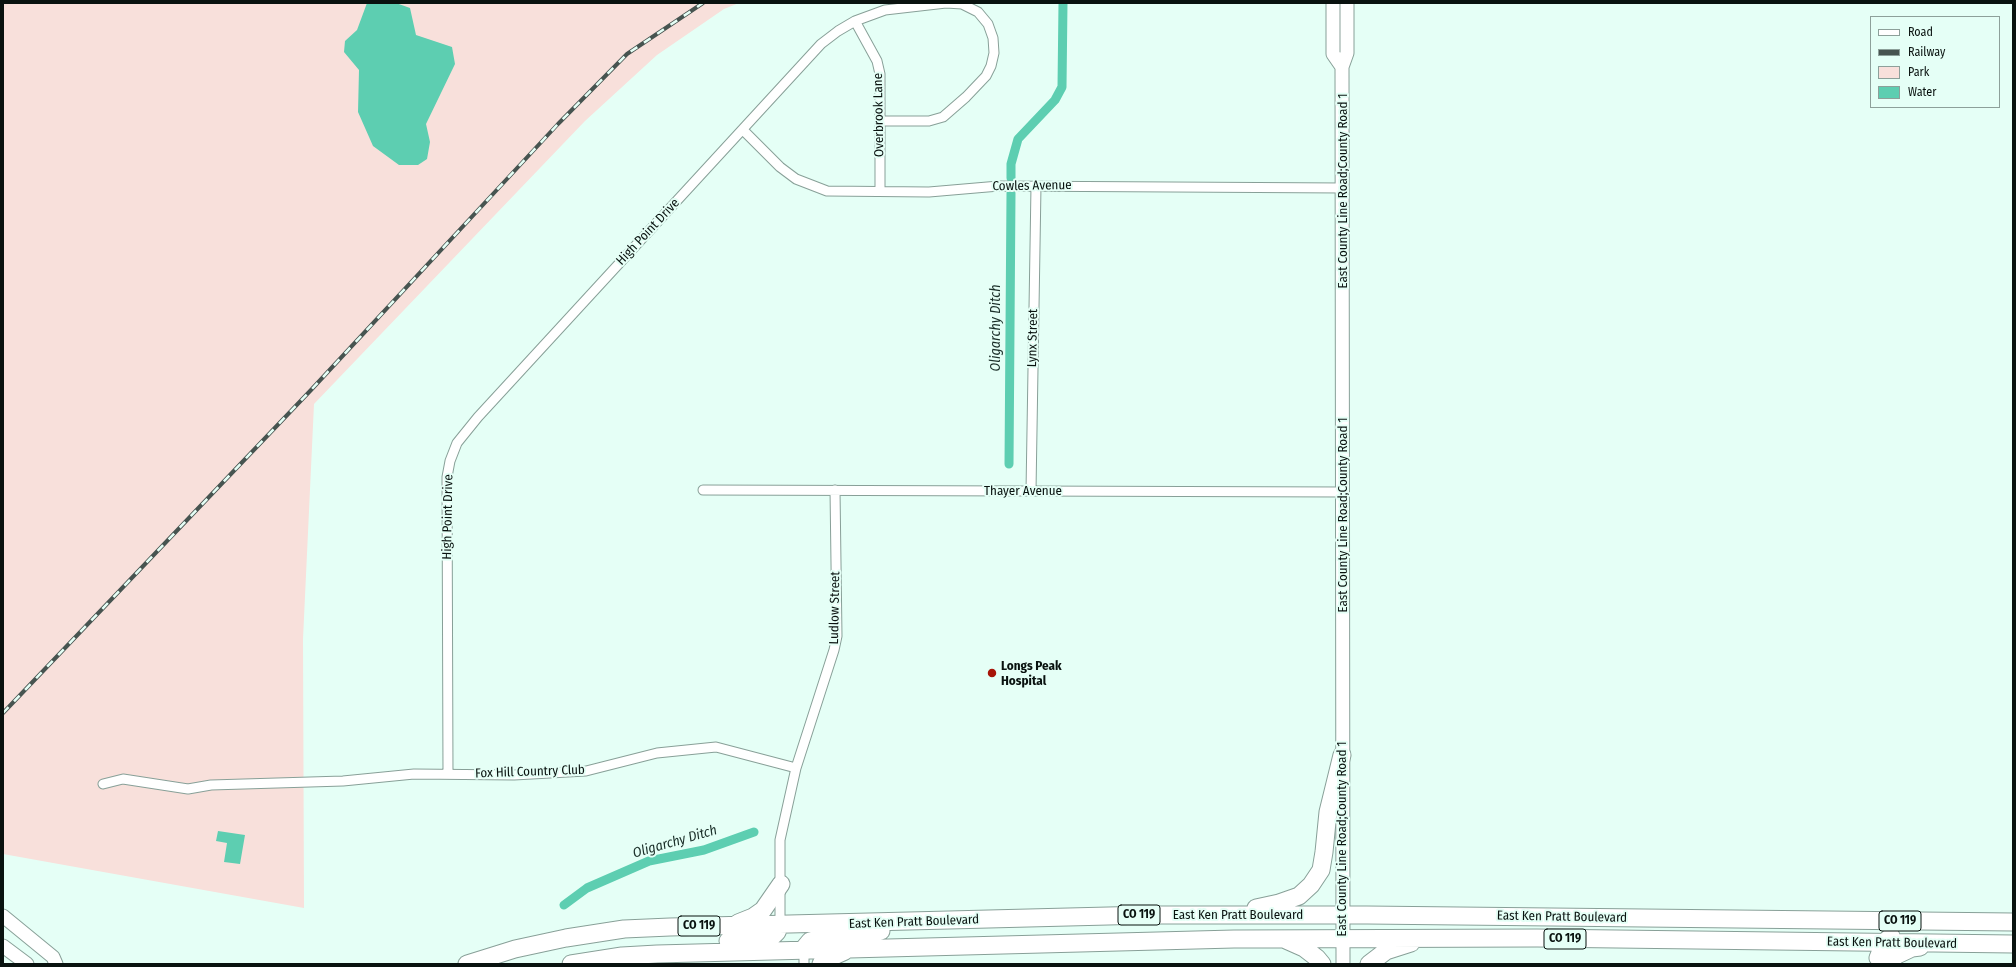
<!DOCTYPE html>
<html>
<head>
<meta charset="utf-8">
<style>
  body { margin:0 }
  #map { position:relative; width:2016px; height:967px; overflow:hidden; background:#e5fff6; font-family:"Fira Sans Condensed",sans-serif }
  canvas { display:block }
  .frame { position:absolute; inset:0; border:4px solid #09120f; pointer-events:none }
  .legend { position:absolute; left:1870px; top:16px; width:130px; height:92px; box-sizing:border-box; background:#e5fff6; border:1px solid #8da09a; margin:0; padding:5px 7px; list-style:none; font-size:12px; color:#09120f }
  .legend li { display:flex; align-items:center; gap:8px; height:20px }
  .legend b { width:20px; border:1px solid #8da09a }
</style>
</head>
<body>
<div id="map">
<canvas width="2016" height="967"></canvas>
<div class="frame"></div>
<ul class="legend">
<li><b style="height:5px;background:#fff"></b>Road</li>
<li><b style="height:5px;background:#475450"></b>Railway</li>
<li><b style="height:11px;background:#f8e0db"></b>Park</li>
<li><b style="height:11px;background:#5dceb1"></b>Water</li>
</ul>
</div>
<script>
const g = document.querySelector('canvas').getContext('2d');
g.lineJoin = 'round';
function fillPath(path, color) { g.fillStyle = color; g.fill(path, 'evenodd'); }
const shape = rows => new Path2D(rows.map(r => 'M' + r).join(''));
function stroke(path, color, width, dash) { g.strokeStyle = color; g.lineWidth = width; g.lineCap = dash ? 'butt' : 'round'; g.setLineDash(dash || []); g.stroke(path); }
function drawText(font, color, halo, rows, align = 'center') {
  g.font = font + ' "Fira Sans Condensed",sans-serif'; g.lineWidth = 4; g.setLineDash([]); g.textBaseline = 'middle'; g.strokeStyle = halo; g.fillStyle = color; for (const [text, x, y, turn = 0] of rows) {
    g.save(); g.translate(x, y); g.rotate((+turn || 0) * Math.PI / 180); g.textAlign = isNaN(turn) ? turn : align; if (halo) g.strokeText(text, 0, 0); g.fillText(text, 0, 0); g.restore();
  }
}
const green = shape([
  [3,3,739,3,724,9,657,55,585,121,314,404,303,639,304,908,3,854]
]);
const water = shape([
  [367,3,396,3,410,8,416,35,452,47,455,64,426,124,430,142,427,159,418,165,399,165,373,146,358,112,359,70,344,52,345,41,357,30],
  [218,831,245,835,240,864,224,862,227,843,216,841]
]);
const canal = shape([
  [1011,178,1011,164,1018,139,1055,100,1062,87,1063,3],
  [1009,464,1011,193],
  [564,905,587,888,649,861,704,850,754,832]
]);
const street = shape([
  [855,21,877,61,880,74,880,191],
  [743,130,780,167,796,179,827,191,929,192,999,186,1343,188],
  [703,490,1343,492],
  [1031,491,1036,186],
  [448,774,447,477,450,461,457,443,478,417,821,44,838,31,855,21,885,10,946,3,962,4,978,12,988,24,993,38,994,53,991,66,986,76,966,97,943,117,929,121,880,121],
  [103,784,123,779,188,789,211,785,343,781,414,774,514,775,586,771,657,753,716,747,796,768],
  [780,925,780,840,796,768,834,650,837,636,835,490],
  [804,950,804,964]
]);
const secondary = shape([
  [1333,3,1333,54,1342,67],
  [3,916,53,957,56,964],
  [3,946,27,964],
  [1343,964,1342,67,1347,53,1347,3]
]);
const highway = shape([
  [1256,908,1279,903,1299,896,1311,885,1321,870,1324,852,1328,812,1342,755],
  [738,923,753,917,763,910,781,884],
  [1286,940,1304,948,1317,958,1322,964],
  [728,941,762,939,774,935,777,932,780,925],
  [805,947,810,941,818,939,857,936,881,931],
  [1878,958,1884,943,1891,936],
  [467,964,515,949,566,938,624,929,670,927,1148,915,1367,915,2013,922],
  [571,964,622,956,657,954,1234,939,1537,938,2013,944],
  [821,964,834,956,845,951],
  [1369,964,1386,951,1411,943],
  [1891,964,1895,956,1912,948,1920,947]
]);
const rail = shape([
  [3,713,311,390,558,124,627,54,703,3]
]);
const markers = [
  [992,673,5,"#a71508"]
];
const shields = [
  [1139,915,42],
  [1900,921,42],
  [699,926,42],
  [1565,939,42]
];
const shieldNames = [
  ["CO 119",1139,915],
  ["CO 119",1900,921],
  ["CO 119",699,926],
  ["CO 119",1565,939]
];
const streetNames = [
  ["Overbrook Lane",879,115,-91],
  ["Cowles Avenue",1032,186,-1],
  ["East County Line Road;County Road 1",1343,191,-90],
  ["High Point Drive",648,232,-47],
  ["Lynx Street",1033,338,-89],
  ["Thayer Avenue",1023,491],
  ["East County Line Road;County Road 1",1343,515,-90],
  ["High Point Drive",448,517,-89],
  ["Ludlow Street",835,608,-89],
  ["Fox Hill Country Club",530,772,-2],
  ["East County Line Road;County Road 1",1342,839,-90],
  ["East Ken Pratt Boulevard",1238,915],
  ["East Ken Pratt Boulevard",1562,917,1],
  ["East Ken Pratt Boulevard",914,922,-2],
  ["East Ken Pratt Boulevard",1892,943,1]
];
const poiNames = [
  ["Longs Peak",1001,666],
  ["Hospital",1001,681]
];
const waterNames = [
  ["Oligarchy Ditch",996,328,-90],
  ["Oligarchy Ditch",675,842,-16]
];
fillPath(green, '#f8e0db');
fillPath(water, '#5dceb1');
stroke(canal, '#5dceb1', 9);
stroke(street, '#88a098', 11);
stroke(secondary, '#88a098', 15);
stroke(highway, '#88a098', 19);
stroke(street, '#fff', 9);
stroke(secondary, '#fff', 13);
stroke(highway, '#fff', 17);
stroke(rail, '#475450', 4);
stroke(rail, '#e5fff6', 2.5, [8]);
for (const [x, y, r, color] of markers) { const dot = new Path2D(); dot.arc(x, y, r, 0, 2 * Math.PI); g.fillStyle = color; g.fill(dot); stroke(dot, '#e5fff6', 1.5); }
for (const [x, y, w] of shields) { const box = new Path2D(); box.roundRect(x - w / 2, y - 10, w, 20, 3); g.fillStyle = '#e5fff6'; g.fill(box); stroke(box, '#09120f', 1); }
drawText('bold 12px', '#09120f', null, shieldNames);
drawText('13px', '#09120f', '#e5fff6', streetNames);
drawText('bold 13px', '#09120f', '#e5fff6', poiNames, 'left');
drawText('italic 14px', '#1a2e28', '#e5fff6', waterNames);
</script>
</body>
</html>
